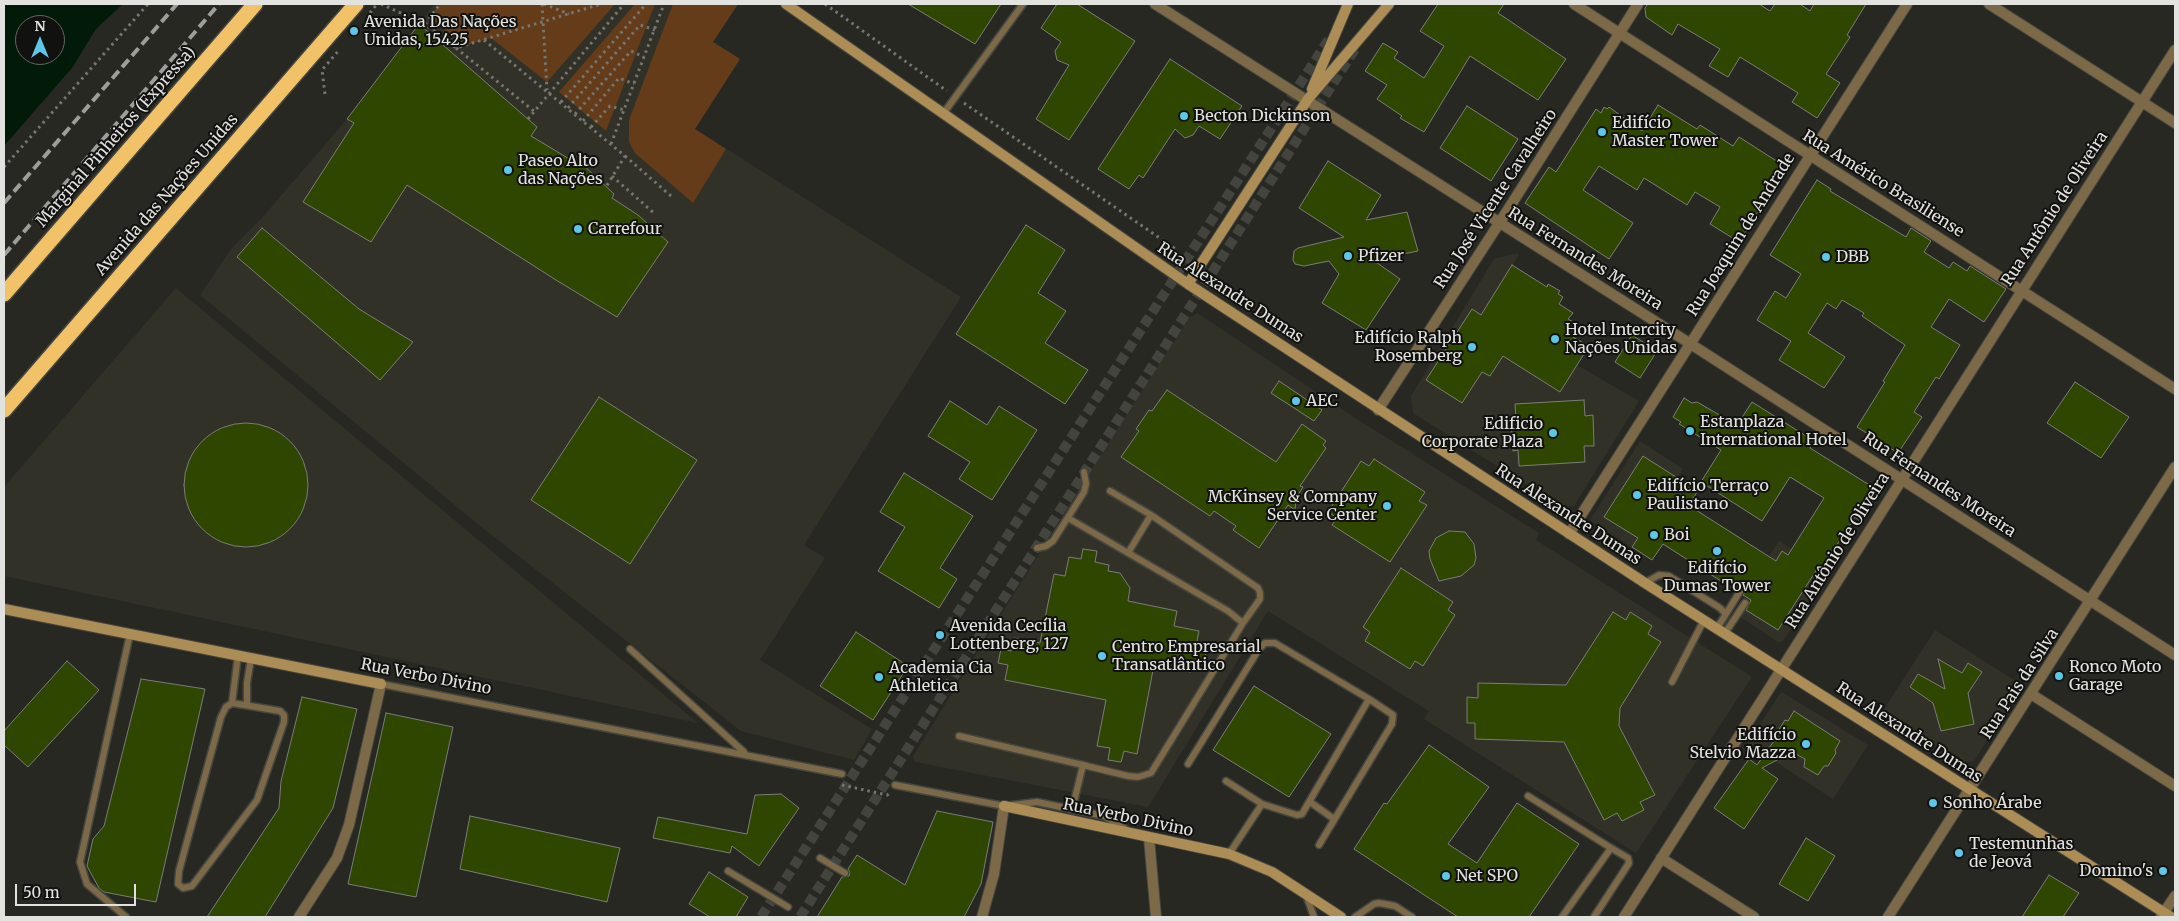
<!DOCTYPE html>
<html>
<head>
<meta charset="utf-8">
<style>
  body { margin:0 }
  #map { position:relative; width:2179px; height:921px; overflow:hidden; background:#282823; font-family:Merriweather,serif }
  canvas { display:block }
  .frame { position:absolute; inset:0; border:5px solid #e2e2df; pointer-events:none }
  .north { position:absolute; left:15px; top:15px; width:50px; height:50px; box-sizing:border-box; background:#11110f; border:1px solid #656562; border-radius:50%; rotate:0deg; font-size:14px; font-weight:700; line-height:20px; text-align:center; color:#e2e2df }
  .north::after { content:''; display:block; margin:auto; width:18px; height:22px; background:#5cc7e7; clip-path:polygon(50% 0,100% 100%,50% 72%,0 100%) }
  .scale { position:absolute; left:15px; top:884px; width:121px; height:22px; box-sizing:border-box; border:2px solid #e2e2df; border-top:0; padding-left:6px; font-size:15px; line-height:18px; white-space:nowrap; color:#e2e2df; -webkit-text-stroke:4px #11110f; paint-order:stroke }
</style>
</head>
<body>
<div id="map">
<canvas width="2179" height="921"></canvas>
<div class="frame"></div>
<div class="north">N</div>
<div class="scale">50 m</div>
</div>
<script>
const g = document.querySelector('canvas').getContext('2d');
g.lineJoin = 'round';
function fillPath(path, color) { g.fillStyle = color; g.fill(path, 'evenodd'); }
const shape = rows => new Path2D(rows.map(r => 'M' + r).join(''));
function stroke(path, color, width, dash) { g.strokeStyle = color; g.lineWidth = width; g.lineCap = dash ? 'butt' : 'round'; g.setLineDash(dash || []); g.stroke(path); }
function drawText(font, color, halo, rows, align = 'center') {
  g.font = font + ' Merriweather,serif'; g.lineWidth = 4; g.setLineDash([]); g.textBaseline = 'middle'; g.strokeStyle = halo; g.fillStyle = color; for (const [text, x, y, turn = 0] of rows) {
    g.save(); g.translate(x, y); g.rotate((+turn || 0) * Math.PI / 180); g.textAlign = isNaN(turn) ? turn : align; if (halo) g.strokeText(text, 0, 0); g.fillText(text, 0, 0); g.restore();
  }
}
const built = shape([
  [434,4,738,4,713,42,740,59,695,129,961,297,804,545,825,558,760,660,872,729,854,760,741,731,479,525,200,295,231,249,261,219,347,119],
  [1517,253,1519,255,1492,297,1506,357,1560,392,1577,365,1639,401,1574,506,1562,507,1413,413,1411,396,1494,259],
  [176,288,698,723,4,576,4,487],
  [1197,313,1360,421,1539,533,1536,540,1752,677,1636,853,1424,719,1429,711,1268,611,1148,807,915,762,913,756,1100,456,1189,318],
  [1640,441,1683,469,1632,548,1590,520],
  [1779,541,1827,572,1783,641,1778,642,1734,613],
  [1935,630,2022,685,1974,761,1963,763,1882,712],
  [1782,692,1868,745,1833,799,1748,744,1778,696]
]);
const green = shape([
  [440,4,615,4,547,82,491,38,463,46,430,17],
  [635,4,655,4,606,131,559,92],
  [673,4,738,4,713,42,740,59,695,129,726,149,693,203,635,153,629,142,629,120]
]);
const water = shape([
  [4,4,123,4,96,29,72,68,4,146],
  [25,25,55,25,55,55,25,55]
]);
const building = shape([
  [908,4,1001,4,975,44,908,4],
  [1057,4,1077,4,1135,41,1069,140,1036,119,1069,65,1057,60,1055,51,1061,42,1041,28,1057,4],
  [1438,4,1504,4,1498,13,1566,59,1538,100,1470,56,1424,132,1400,118,1402,116,1377,99,1387,85,1365,71,1383,43,1398,52,1394,58,1424,78,1444,46,1420,31,1438,4],
  [1648,4,1759,4,1770,11,1775,4,1800,4,1810,11,1814,4,1866,4,1847,35,1850,37,1826,74,1840,83,1817,118,1792,102,1798,93,1740,57,1728,77,1709,66,1720,49,1678,24,1672,35,1646,17,1645,8,1648,4],
  [419,24,537,127,531,136,576,163,579,161,614,194,612,198,638,215,668,242,617,317,556,280,407,185,371,242,303,202,354,123,347,119,419,24],
  [1170,59,1242,106,1220,139,1199,126,1193,135,1185,138,1175,129,1143,178,1139,175,1129,189,1098,169,1170,59],
  [1658,105,1697,129,1700,125,1733,146,1739,137,1786,167,1739,242,1710,224,1720,207,1695,192,1687,205,1644,178,1637,190,1599,166,1583,190,1633,223,1609,259,1525,203,1549,167,1556,172,1596,109,1601,113,1604,107,1607,109,1609,107,1642,131,1658,105],
  [1467,106,1518,139,1491,181,1440,148,1467,106],
  [1328,161,1381,195,1366,220,1407,212,1418,251,1373,260,1400,279,1366,330,1322,303,1339,274,1329,261,1304,266,1295,264,1293,260,1294,251,1298,248,1344,237,1299,208,1328,161],
  [1817,180,1831,189,1830,191,1906,237,1911,228,1931,241,1924,252,1949,268,1953,262,1967,271,1970,266,2006,289,1984,322,1949,299,1931,327,1960,345,1939,379,1936,377,1914,412,1922,417,1898,453,1857,427,1885,382,1883,381,1905,345,1862,316,1864,313,1842,300,1836,309,1827,303,1808,333,1845,357,1824,388,1779,360,1791,341,1757,320,1775,291,1786,298,1801,274,1770,255,1817,180],
  [1026,225,1065,250,1038,293,1066,311,1045,343,1088,370,1065,404,956,334,1026,225],
  [262,228,359,309,413,342,380,380,237,257,262,228],
  [1512,265,1547,287,1548,284,1560,291,1558,294,1563,297,1559,304,1573,313,1568,319,1578,325,1571,336,1589,346,1560,392,1503,356,1490,376,1482,372,1462,403,1426,380,1472,309,1481,315,1512,265],
  [1632,335,1657,351,1640,378,1615,362,1632,335],
  [1279,381,1322,410,1314,421,1271,393,1279,381],
  [2075,382,2129,417,2101,458,2047,423,2075,382],
  [1167,390,1276,462,1302,424,1326,441,1323,445,1326,448,1300,486,1303,487,1296,498,1295,510,1288,505,1259,548,1233,530,1236,526,1214,511,1210,516,1121,457,1139,431,1136,429,1149,410,1152,411,1167,390],
  [599,397,697,460,630,564,531,500,599,397],
  [1684,398,1692,403,1697,402,1737,425,1752,402,1814,441,1810,448,1879,491,1860,521,1855,517,1822,568,1819,566,1778,630,1746,610,1751,600,1743,595,1747,589,1745,584,1739,584,1735,590,1663,544,1652,560,1632,547,1638,538,1604,517,1643,456,1698,491,1688,505,1776,561,1782,551,1788,555,1824,498,1790,477,1762,521,1701,482,1721,450,1679,424,1681,422,1673,417,1684,398],
  [1584,400,1585,416,1593,415,1594,446,1584,446,1585,462,1519,466,1518,450,1513,451,1511,420,1516,420,1515,404,1584,400],
  [950,401,987,425,999,406,1037,430,992,500,959,479,970,462,928,436,950,401],
  '184 485a62 62 0 1 1 124 0a62 62 0 1 1-124 0Z',
  [1374,459,1425,492,1419,501,1427,505,1390,562,1332,525,1337,518,1328,512,1361,461,1369,466,1374,459],
  [904,473,973,516,940,568,957,579,939,608,878,571,905,527,880,512,904,473],
  [1449,531,1465,532,1474,544,1476,558,1474,565,1461,576,1439,581,1430,559,1429,551,1436,538,1449,531],
  [1083,549,1097,551,1095,562,1109,565,1108,571,1120,573,1130,588,1128,601,1177,611,1174,626,1199,631,1196,646,1207,648,1204,662,1193,660,1191,672,1154,665,1137,754,1124,751,1121,762,1108,760,1110,748,1097,746,1106,700,1005,680,1008,665,998,663,1001,649,1011,651,1014,638,1040,643,1054,574,1065,576,1069,557,1081,559,1083,549],
  [1401,568,1453,602,1448,610,1455,615,1423,666,1415,661,1410,669,1365,641,1370,632,1363,627,1401,568],
  [1613,612,1626,620,1630,612,1652,626,1648,634,1661,642,1620,708,1619,726,1655,795,1640,802,1644,810,1622,821,1617,813,1604,820,1564,742,1475,739,1475,723,1467,723,1467,697,1478,698,1478,683,1566,685,1613,612],
  [856,632,908,666,873,720,820,686,856,632],
  [1938,659,1962,673,1968,663,1982,672,1968,693,1974,724,1941,731,1933,703,1910,687,1918,674,1945,689,1938,659],
  [67,661,99,690,28,767,4,745,4,731,67,661],
  [141,679,205,689,156,902,104,892,99,888,87,866,93,839,104,826,141,679],
  [1254,686,1331,734,1289,797,1213,750,1254,686],
  [302,697,357,709,333,808,265,917,207,917,279,808,281,781,302,697],
  [1794,711,1840,741,1835,750,1836,753,1828,766,1824,766,1818,775,1804,767,1805,759,1792,752,1762,768,1778,779,1744,829,1714,808,1749,759,1757,765,1774,741,1772,740,1785,720,1788,721,1794,711],
  [386,713,453,727,416,897,348,884,386,713],
  [1429,745,1489,787,1448,844,1477,863,1517,803,1579,844,1529,917,1458,917,1354,849,1384,803,1387,804,1429,745],
  [781,794,799,808,759,866,732,846,730,853,653,838,658,817,747,834,755,795,781,794],
  [937,811,993,822,981,884,964,917,817,917,842,877,849,876,850,873,848,869,857,855,905,885,937,811],
  [470,816,620,848,607,902,460,869,470,816],
  [1806,838,1835,856,1808,901,1779,884,1806,838],
  [709,872,748,897,736,917,710,917,689,904,709,872],
  [2049,875,2079,893,2063,917,2022,917,2049,875]
]);
const secondaryTunnel = shape([
  [761,917,1331,36],
  [800,917,1357,46]
]);
const path = shape([
  [381,4,425,24,456,48,601,4],
  [542,4,547,90],
  [544,4,569,14],
  [825,4,947,91],
  [370,13,377,4],
  [425,24,440,4],
  [484,40,625,156,606,187],
  [456,48,535,112],
  [325,94,322,70,340,49],
  [561,102,646,4],
  [964,103,1177,250],
  [568,108,640,25,655,30],
  [575,114,631,51,644,57],
  [528,119,624,4],
  [583,121,619,78,634,84],
  [591,127,610,106,624,110],
  [611,144,664,4],
  [625,156,671,196],
  [4,167,148,4],
  [612,176,655,214],
  [842,785,887,795,890,793]
]);
const lane = shape([
  [943,114,1023,4],
  [1110,491,1151,515,1128,553],
  [1151,515,1258,588,1260,593,1260,599,1243,623],
  [1068,518,1228,611,1243,623,1151,773,1138,777,1128,776,1083,765],
  [1037,548,1046,546,1053,541,1084,492,1086,484,1084,472],
  [1645,583,1659,575,1669,576,1720,608,1726,614,1717,628],
  [1726,614,1742,588],
  [1725,633,1745,603],
  [630,649,744,752],
  [1672,682,1704,620],
  [381,684,842,774],
  [232,703,280,711,284,715,284,722,257,800,192,886,183,888,178,884,179,871,221,717,226,707,232,703],
  [232,703,238,655],
  [247,704,247,683,251,658],
  [959,736,1083,765,1072,810],
  [1188,764,1259,649,1265,643,1275,643,1369,699,1302,814,1297,815,1262,804],
  [1226,781,1262,804,1229,854],
  [895,785,1004,806,1037,802,1104,816,1127,830],
  [1528,796,1611,848,1562,917],
  [1310,802,1334,819],
  [1319,845,1392,724,1393,715,1369,699],
  [820,858,845,873],
  [728,871,788,907],
  [1306,895,1314,917],
  [126,917,87,884,80,862,130,634],
  [1355,917,1374,904,1379,903,1395,906,1412,917],
  [1594,917,1629,863,1628,858,1611,848]
]);
const street = shape([
  [1155,4,1675,334,2175,655],
  [1574,4,2175,389],
  [1989,4,2175,123],
  [1378,410,1509,208,1638,4],
  [1569,534,1907,4],
  [2031,694,2175,786],
  [1149,838,1156,917],
  [1661,858,1754,917],
  [299,917,337,858,349,825,381,684],
  [982,917,994,874,1004,806],
  [1624,917,2175,50],
  [1888,917,2175,467],
  [2161,917,2175,896]
]);
const secondary = shape([
  [786,4,1188,284,1645,583,2171,917],
  [1312,89,1348,4],
  [1188,284,1308,99,1389,4],
  [4,609,381,684],
  [1004,806,1229,854,1272,872,1341,917]
]);
const highway = shape([
  [4,294,255,4],
  [4,410,356,4]
]);
const rail = shape([
  [4,203,177,4],
  [4,255,219,4]
]);
const markers = [
  [354,31,5,"#5cc7e7"],
  [1184,116,5,"#5cc7e7"],
  [1602,132,5,"#5cc7e7"],
  [508,170,5,"#5cc7e7"],
  [578,229,5,"#5cc7e7"],
  [1348,256,5,"#5cc7e7"],
  [1826,257,5,"#5cc7e7"],
  [1555,339,5,"#5cc7e7"],
  [1472,347,5,"#5cc7e7"],
  [1296,401,5,"#5cc7e7"],
  [1690,431,5,"#5cc7e7"],
  [1553,433,5,"#5cc7e7"],
  [1637,495,5,"#5cc7e7"],
  [1387,506,5,"#5cc7e7"],
  [1654,535,5,"#5cc7e7"],
  [1717,551,5,"#5cc7e7"],
  [940,635,5,"#5cc7e7"],
  [1102,656,5,"#5cc7e7"],
  [2059,676,5,"#5cc7e7"],
  [879,677,5,"#5cc7e7"],
  [1806,744,5,"#5cc7e7"],
  [1933,803,5,"#5cc7e7"],
  [1959,853,5,"#5cc7e7"],
  [2163,871,5,"#5cc7e7"],
  [1446,876,5,"#5cc7e7"]
];
const poiNames = [
  ["Avenida Das Nações",364,22],
  ["Unidas, 15425",364,40],
  ["Becton Dickinson",1194,116],
  ["Edifício",1612,123],
  ["Master Tower",1612,141],
  ["Paseo Alto",518,161],
  ["das Nações",518,179],
  ["Carrefour",588,229],
  ["Pfizer",1358,256],
  ["DBB",1836,257],
  ["Hotel Intercity",1565,330],
  ["Nações Unidas",1565,348],
  ["Edifício Ralph",1462,338,"right"],
  ["Rosemberg",1462,356,"right"],
  ["AEC",1306,401],
  ["Estanplaza",1700,422],
  ["International Hotel",1700,440],
  ["Edificio",1543,424,"right"],
  ["Corporate Plaza",1543,442,"right"],
  ["Edifício Terraço",1647,486],
  ["Paulistano",1647,504],
  ["McKinsey & Company",1377,497,"right"],
  ["Service Center",1377,515,"right"],
  ["Boi",1664,535],
  ["Edifício",1717,568,"center"],
  ["Dumas Tower",1717,586,"center"],
  ["Avenida Cecília",950,626],
  ["Lottenberg, 127",950,644],
  ["Centro Empresarial",1112,647],
  ["Transatlântico",1112,665],
  ["Ronco Moto",2069,667],
  ["Garage",2069,685],
  ["Academia Cia",889,668],
  ["Athletica",889,686],
  ["Edifício",1796,735,"right"],
  ["Stelvio Mazza",1796,753,"right"],
  ["Sonho Árabe",1943,803],
  ["Testemunhas",1969,844],
  ["de Jeová",1969,862],
  ["Domino's",2153,871,"right"],
  ["Net SPO",1456,876]
];
const streetNames = [
  ["Marginal Pinheiros (Expressa)",116,137,-49],
  ["Rua Américo Brasiliense",1883,184,32],
  ["Avenida das Nações Unidas",167,195,-49],
  ["Rua José Vicente Cavalheiro",1496,199,-57],
  ["Rua Antônio de Oliveira",2055,209,-57],
  ["Rua Joaquim de Andrade",1741,235,-58],
  ["Rua Fernandes Moreira",1585,259,32],
  ["Rua Alexandre Dumas",1230,293,33],
  ["Rua Fernandes Moreira",1939,485,33],
  ["Rua Alexandre Dumas",1568,515,33],
  ["Rua Antônio de Oliveira",1838,551,-58],
  ["Rua Verbo Divino",426,677,11],
  ["Rua Pais da Silva",2020,684,-57],
  ["Rua Alexandre Dumas",1909,733,33],
  ["Rua Verbo Divino",1128,818,12]
];
fillPath(built, '#323127');
fillPath(green, '#643c1a');
fillPath(water, '#021b09');
fillPath(building, '#2e4600');
stroke(building, '#7a7d78', 1);
stroke(secondaryTunnel, '#44443f', 10, [10, 5]);
stroke(lane, '#464641', 9);
stroke(street, '#464641', 12);
stroke(secondary, '#464641', 12);
stroke(highway, '#464641', 18);
stroke(path, '#757571', 3, [2.5, 4]);
stroke(lane, '#7b6947', 6);
stroke(street, '#7b6947', 10);
stroke(secondary, '#ab8d55', 10);
stroke(highway, '#f1c268', 15);
stroke(rail, '#9d9d99', 4, [10, 5]);
for (const [x, y, r, color] of markers) { const dot = new Path2D(); dot.arc(x, y, r, 0, 2 * Math.PI); g.fillStyle = color; g.fill(dot); stroke(dot, '#11110f', 2); }
drawText('16px', '#e2e2df', '#11110f', poiNames, 'left');
drawText('16px', '#e2e2df', '#11110f', streetNames);
</script>
</body>
</html>
